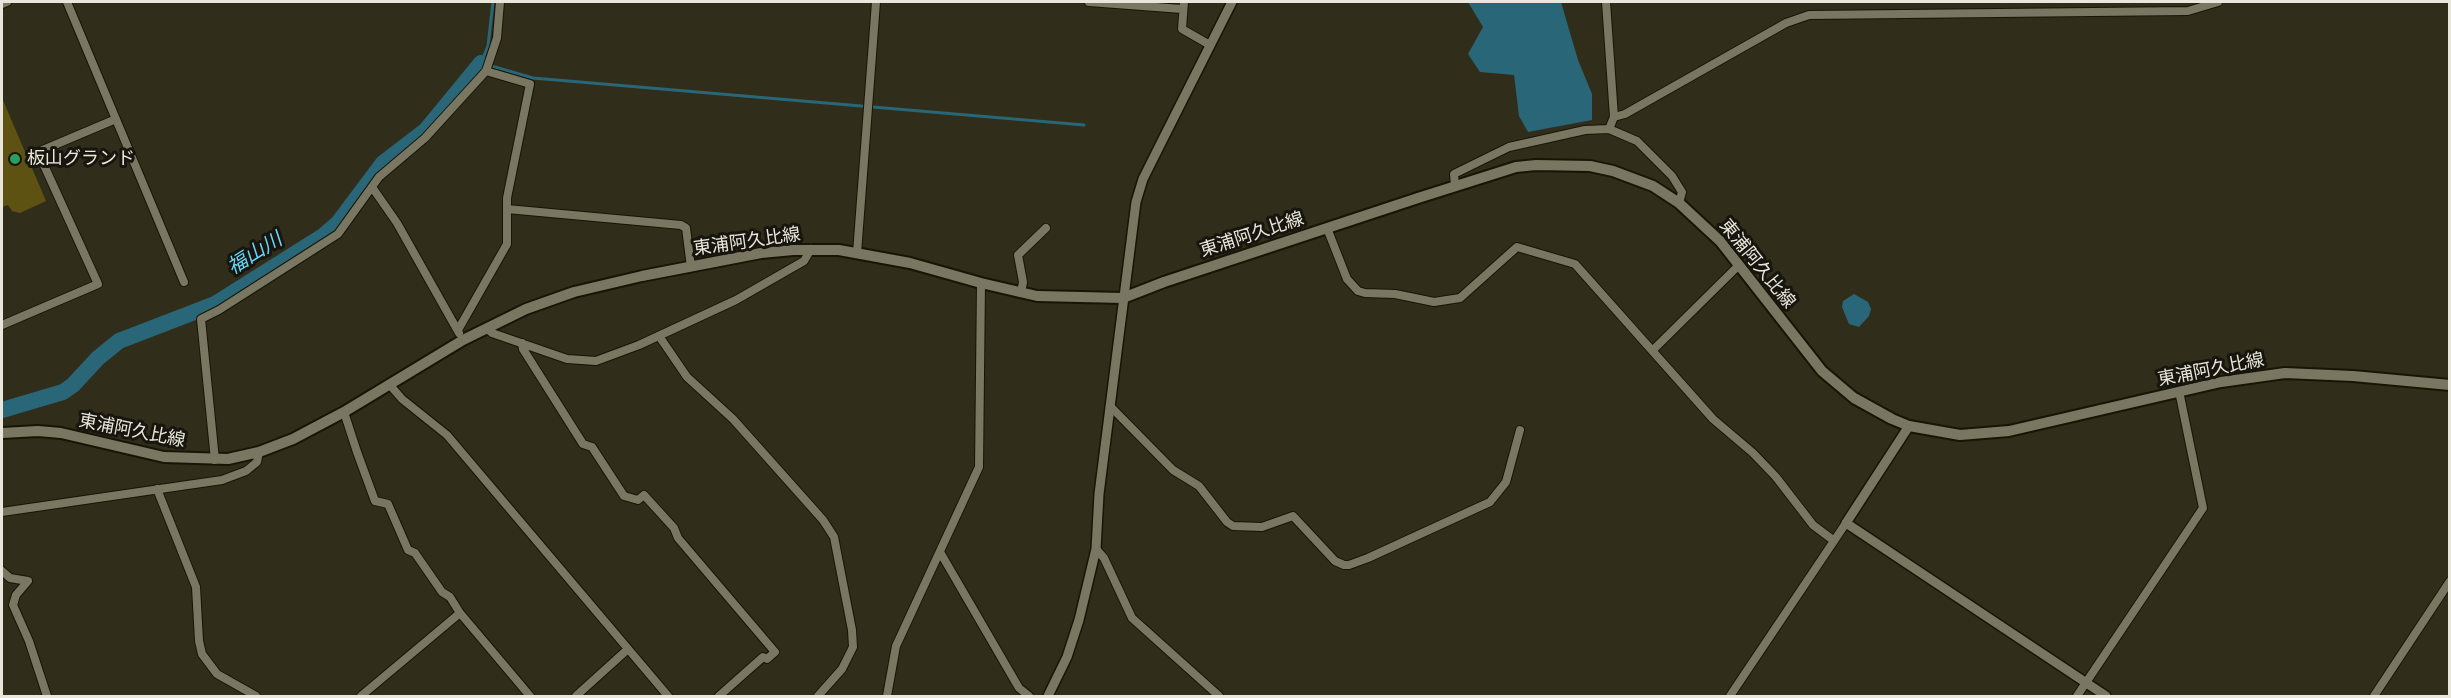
<!DOCTYPE html>
<html>
<head>
<meta charset="utf-8">
<style>
  body { margin:0 }
  #map { position:relative; width:2451px; height:698px; overflow:hidden; background:#312d1b; font-family:Karla,sans-serif }
  canvas { display:block }
  .frame { position:absolute; inset:0; border:3px solid #e9e7db; pointer-events:none }
</style>
</head>
<body>
<div id="map">
<canvas width="2451" height="698"></canvas>
<div class="frame"></div>
</div>
<script>
const g = document.querySelector('canvas').getContext('2d');
g.lineJoin = 'round';
function fillPath(path, color) { g.fillStyle = color; g.fill(path, 'evenodd'); }
const shape = rows => new Path2D(rows.map(r => 'M' + r).join(''));
function stroke(path, color, width, dash) { g.strokeStyle = color; g.lineWidth = width; g.lineCap = dash ? 'butt' : 'round'; g.setLineDash(dash || []); g.stroke(path); }
function drawText(font, color, halo, rows, align = 'center') {
  g.font = font + ' Karla,"Noto Sans JP",sans-serif'; g.lineWidth = 6; g.setLineDash([]); g.textBaseline = 'middle'; g.strokeStyle = halo; g.fillStyle = color; for (const [text, x, y, turn = 0] of rows) {
    g.save(); g.translate(x, y); g.rotate((+turn || 0) * Math.PI / 180); g.textAlign = isNaN(turn) ? turn : align; if (halo) g.strokeText(text, 0, 0); g.fillText(text, 0, 0); g.restore();
  }
}
const green = shape([
  [2,98,46,201,20,213,12,211,8,205,2,207]
]);
const water = shape([
  [1468,2,1561,2,1578,60,1592,94,1592,120,1528,132,1519,116,1514,75,1480,72,1468,54,1483,27],
  [1854,294,1868,302,1871,309,1869,316,1859,327,1849,324,1842,307,1843,301]
]);
const stream = shape([
  [493,2,488,46,481,63,533,78,1084,125]
]);
const river = shape([
  [2,410,63,392,73,385,98,358,119,341,215,304,323,236,338,223,383,163,426,130,481,63]
]);
const minor = shape([
  [67,2,184,282],
  [1089,2,1182,9],
  [1184,2,1182,29,1210,45],
  [1606,2,1614,117],
  [2,4,7,2],
  [1609,129,1614,117,1625,114,1786,23,1809,15,2188,11,2218,2],
  [1455,186,1454,174,1509,147,1585,130,1609,129,1637,141,1672,176,1682,192,1679,203],
  [372,187,397,223,459,333],
  [507,209,681,225,686,228,691,267],
  [1327,228,1347,279,1358,291,1365,293,1395,294,1434,302,1460,298,1517,247,1575,264,1713,419,1753,453,1776,477,1813,525,1833,540],
  [857,253,876,2],
  [1021,293,1023,282,1018,255,1046,228],
  [2,325,98,284,38,152,116,119],
  [486,328,492,333,567,359,596,361,639,345,736,300,804,261,811,249],
  [458,330,507,244,507,198,530,84,486,71],
  [659,336,687,377,733,419,823,520,834,537,852,630,853,647,842,669,818,696],
  [522,343,523,349,583,444,592,447,624,496,638,500,644,495,674,528,678,538,775,652,767,659,763,657,719,696],
  [1653,350,1738,266],
  [389,384,402,399,447,435,668,696],
  [1110,406,1173,470,1199,486,1227,522,1233,526,1262,527,1293,516,1335,561,1344,565,1349,565,1368,558,1490,502,1506,482,1520,430],
  [344,412,357,452,375,501,388,504,408,550,415,553,442,592,450,597,460,613,530,696],
  [215,460,201,319,219,310,338,234,379,177,425,138,486,71,497,38,500,2],
  [157,489,196,587,199,641,202,654,217,674,256,696],
  [2,512,222,480,246,471,257,462,259,452],
  [1096,549,1104,558,1132,618,1219,696],
  [940,552,1019,688,1029,696],
  [2,571,10,578,28,581,16,595,13,605,29,641,47,696],
  [361,696,460,613],
  [576,696,628,649],
  [887,696,896,646,979,467,981,283],
  [1730,696,1846,523],
  [2077,696,2203,508,2179,391],
  [2374,696,2450,581]
]);
const tertiary = shape([
  [1909,426,1846,523,2106,696],
  [1048,696,1067,657,1079,620,1096,549,1099,494,1136,202,1143,179,1162,141,1232,2]
]);
const secondary = shape([
  [2,433,38,431,61,433,164,457,228,459,259,452,293,439,344,412,463,340,526,309,574,292,642,276,761,253,793,250,839,250,910,263,981,283,1037,296,1123,298,1164,282,1418,198,1516,167,1536,165,1590,166,1613,171,1653,186,1679,203,1720,241,1822,371,1854,398,1892,419,1909,426,1960,435,2009,431,2221,382,2285,373,2353,376,2450,385]
]);
const markers = [
  [15,159,6,"#2e9e5b"]
];
const poiNames = [
  ["板山グランド",27,159]
];
const streetNames = [
  ["東浦阿久比線",1252,235,-18],
  ["東浦阿久比線",747,242,-8],
  ["東浦阿久比線",1757,264,51],
  ["東浦阿久比線",2211,370,-11],
  ["東浦阿久比線",132,431,11]
];
const waterNames = [
  ["福山川",255,254,-32]
];
fillPath(green, '#5e5213');
fillPath(water, '#286678');
stroke(stream, '#286678', 3);
stroke(river, '#286678', 16);
stroke(minor, '#191505', 10);
stroke(tertiary, '#191505', 12);
stroke(secondary, '#191505', 14);
stroke(minor, '#797662', 8);
stroke(tertiary, '#797662', 9);
stroke(secondary, '#797662', 10);
for (const [x, y, r, color] of markers) { const dot = new Path2D(); dot.arc(x, y, r, 0, 2 * Math.PI); g.fillStyle = color; g.fill(dot); stroke(dot, '#17150d', 2); }
drawText('18px', '#e9e7db', '#17150d', poiNames, 'left');
drawText('18px', '#e9e7db', '#17150d', streetNames);
drawText('italic 20px', '#63d8fa', '#17150d', waterNames);
</script>
</body>
</html>
